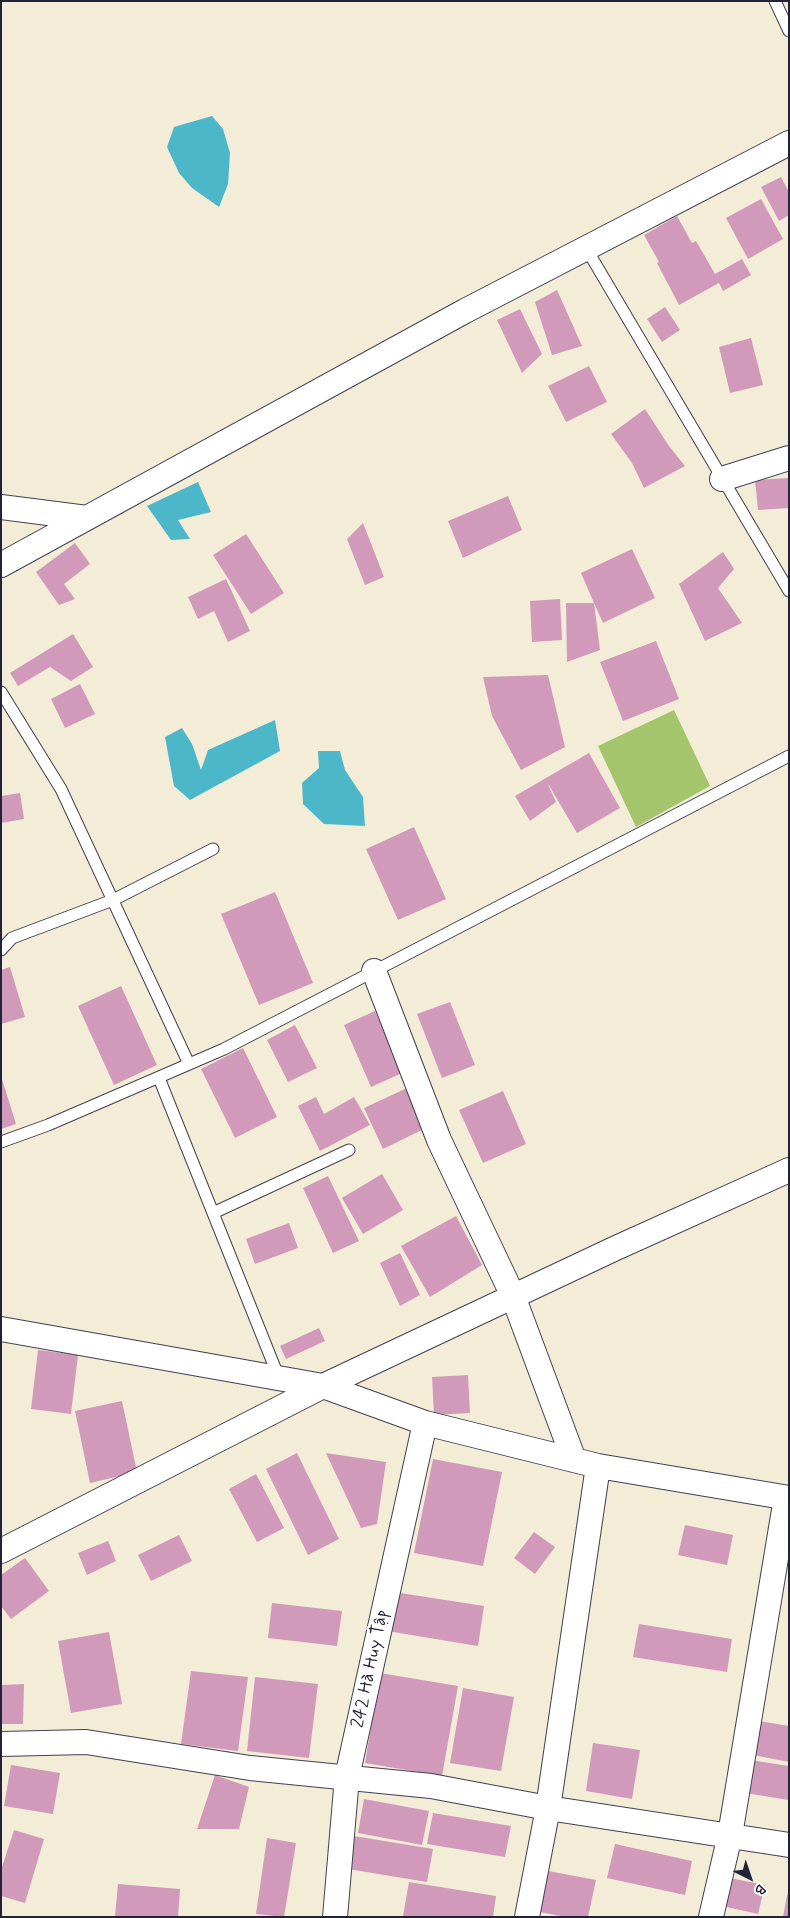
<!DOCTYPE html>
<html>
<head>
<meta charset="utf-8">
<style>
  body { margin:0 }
  #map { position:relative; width:790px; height:1918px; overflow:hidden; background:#f3ecd7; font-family:Mynerve,sans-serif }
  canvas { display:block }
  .frame { position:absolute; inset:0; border:2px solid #22223b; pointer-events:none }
  .north { position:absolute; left:725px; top:1853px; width:50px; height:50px; -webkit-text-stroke:4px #fff; paint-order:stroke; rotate:139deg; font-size:14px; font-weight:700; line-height:20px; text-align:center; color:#22223b }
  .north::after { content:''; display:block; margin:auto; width:18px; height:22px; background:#22223b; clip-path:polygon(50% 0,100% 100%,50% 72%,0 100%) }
</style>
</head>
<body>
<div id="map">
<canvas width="790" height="1918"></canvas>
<div class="frame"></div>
<div class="north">B</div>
</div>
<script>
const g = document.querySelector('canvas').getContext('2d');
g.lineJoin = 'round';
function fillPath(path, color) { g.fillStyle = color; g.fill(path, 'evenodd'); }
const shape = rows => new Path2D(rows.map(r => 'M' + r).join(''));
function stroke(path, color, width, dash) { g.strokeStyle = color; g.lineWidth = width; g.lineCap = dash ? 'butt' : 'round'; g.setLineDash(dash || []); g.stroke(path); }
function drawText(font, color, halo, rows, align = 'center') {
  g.font = font + ' Mynerve,sans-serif'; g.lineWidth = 4.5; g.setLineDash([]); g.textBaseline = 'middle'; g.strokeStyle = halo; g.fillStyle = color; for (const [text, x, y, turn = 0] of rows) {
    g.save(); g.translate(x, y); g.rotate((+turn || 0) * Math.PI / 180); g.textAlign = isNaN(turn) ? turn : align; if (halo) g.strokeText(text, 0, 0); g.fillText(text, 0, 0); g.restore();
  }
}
const green = shape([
  [674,710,710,786,636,827,598,746]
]);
const water = shape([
  [212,116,223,129,230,153,228,184,219,207,192,188,179,173,167,147,174,127],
  [198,482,211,512,178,520,190,539,171,540,147,506],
  [275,720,280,751,190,800,174,786,165,737,182,728,192,744,201,770,208,750],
  [318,751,340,751,345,770,363,797,365,826,324,824,303,804,302,783,319,768]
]);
const building = shape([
  [781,177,789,192,789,215,779,221,761,187],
  [761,199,783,239,748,259,726,218],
  [677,216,692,243,696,241,715,274,742,259,751,275,723,291,719,283,679,305,657,263,659,262,644,235],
  [557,290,582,346,552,355,535,302],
  [665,307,680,330,662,342,647,319],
  [520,309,542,354,522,373,497,320],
  [751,338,763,385,730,393,719,347],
  [589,366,607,402,566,422,548,386],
  [645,409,669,446,685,466,644,488,632,463,611,434],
  [789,478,789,508,758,510,755,480],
  [508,496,522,530,463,558,448,521],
  [363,523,384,577,365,585,347,539],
  [246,534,284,593,251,614,213,555],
  [75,543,90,564,64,584,75,599,59,605,36,572],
  [632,549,655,598,603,623,594,603,600,650,567,662,566,603,594,603,581,573],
  [723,552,734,569,718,588,742,623,705,641,679,584],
  [226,579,250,631,228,642,214,611,198,619,188,597],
  [560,599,562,640,532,642,530,601],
  [73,634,93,667,71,681,50,667,18,686,10,673],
  [656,641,679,699,623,721,600,662],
  [548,675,565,747,521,770,492,716,483,677],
  [80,684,95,714,65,728,51,699],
  [589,753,620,808,577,833,547,782,556,802,530,821,515,796],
  [20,793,24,819,1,823,1,796],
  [414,827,446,899,398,920,366,849],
  [275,892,313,983,259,1005,221,914],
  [10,967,25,1017,1,1024,1,970],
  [121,986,157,1065,114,1085,78,1006],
  [450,1002,475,1065,442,1078,417,1014],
  [375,1011,402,1073,371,1087,344,1025],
  [295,1025,317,1068,288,1082,267,1040],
  [243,1048,277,1117,235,1138,201,1069],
  [1,1076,16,1124,1,1129],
  [407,1088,426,1128,383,1149,364,1108],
  [503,1091,526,1144,483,1163,459,1110],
  [316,1097,324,1114,354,1097,370,1125,320,1151,298,1106],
  [382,1174,403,1210,363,1234,342,1198],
  [328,1176,359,1241,333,1253,303,1188],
  [456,1216,482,1265,430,1297,401,1246],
  [289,1223,298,1248,255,1264,246,1239],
  [400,1253,420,1295,400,1306,380,1263],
  [319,1328,325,1341,286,1359,280,1346],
  [38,1350,78,1355,71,1414,31,1409],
  [468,1375,470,1413,434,1415,432,1377],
  [122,1401,137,1472,90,1483,75,1411],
  [297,1453,339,1539,308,1555,266,1469],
  [326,1453,386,1462,377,1524,361,1528],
  [433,1459,502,1472,483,1566,414,1553],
  [256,1474,284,1528,257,1542,229,1489],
  [685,1525,733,1535,727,1565,678,1555],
  [534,1532,555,1547,535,1574,514,1558],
  [179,1535,192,1561,151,1581,138,1555],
  [108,1541,116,1561,87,1575,78,1553],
  [25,1558,49,1591,11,1619,1,1606,1,1575],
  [394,1592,484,1606,478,1646,387,1631],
  [272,1603,342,1611,337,1646,268,1638],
  [639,1624,732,1639,727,1672,633,1657],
  [109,1632,122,1704,71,1713,58,1641],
  [191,1671,248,1677,238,1751,181,1744],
  [380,1673,458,1686,442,1776,365,1763],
  [255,1677,318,1684,309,1758,247,1751],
  [24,1684,23,1724,1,1724,1,1685],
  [463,1688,514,1697,501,1771,450,1763],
  [759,1721,789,1726,789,1762,753,1755],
  [593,1743,640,1750,632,1799,586,1791],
  [750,1760,789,1766,789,1800,745,1793],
  [11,1765,60,1773,53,1814,4,1806],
  [215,1775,249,1787,239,1829,197,1829],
  [364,1799,429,1811,422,1845,358,1833],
  [433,1813,511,1826,505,1857,427,1844],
  [14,1830,44,1839,25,1903,1,1896,1,1870],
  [354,1836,433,1849,427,1882,348,1869],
  [267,1838,296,1843,284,1917,256,1914],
  [615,1844,692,1861,685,1895,607,1878],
  [543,1870,596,1880,588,1917,565,1917,535,1911],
  [725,1877,765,1885,758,1914,718,1905],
  [409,1882,496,1896,493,1917,403,1916],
  [118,1884,180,1889,178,1917,115,1917],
  [787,1895,789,1895,789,1917,783,1917]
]);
const lane = shape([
  [775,1,789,31],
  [586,248,789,591],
  [1,692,61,789,189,1064],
  [1,950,12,938,113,900,213,849],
  [159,1078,279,1378],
  [1,1142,48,1125,224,1049,789,756],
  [213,1213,349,1150]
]);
const street = shape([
  [722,479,789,458],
  [1,507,87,518],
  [1,565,465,311,789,143],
  [374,971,439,1140,513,1296,574,1460],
  [1,1329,323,1386,425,1423,598,1466,789,1498],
  [1,1551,323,1386,616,1248,789,1170],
  [1,1744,86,1742,250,1768,431,1786,548,1808,789,1845],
  [335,1917,347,1777,425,1423],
  [527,1917,548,1808,598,1466],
  [711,1917,730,1835,786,1498]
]);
const streetNames = [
  ["242 Hà Huy Tập",371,1669,-78]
];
fillPath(green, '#a5c56d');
fillPath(water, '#4db7ca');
fillPath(building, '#d19abb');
stroke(lane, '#414052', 13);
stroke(street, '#414052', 26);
stroke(lane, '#fff', 11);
stroke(street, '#fff', 24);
drawText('18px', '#22223b', '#fff', streetNames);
</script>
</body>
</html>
